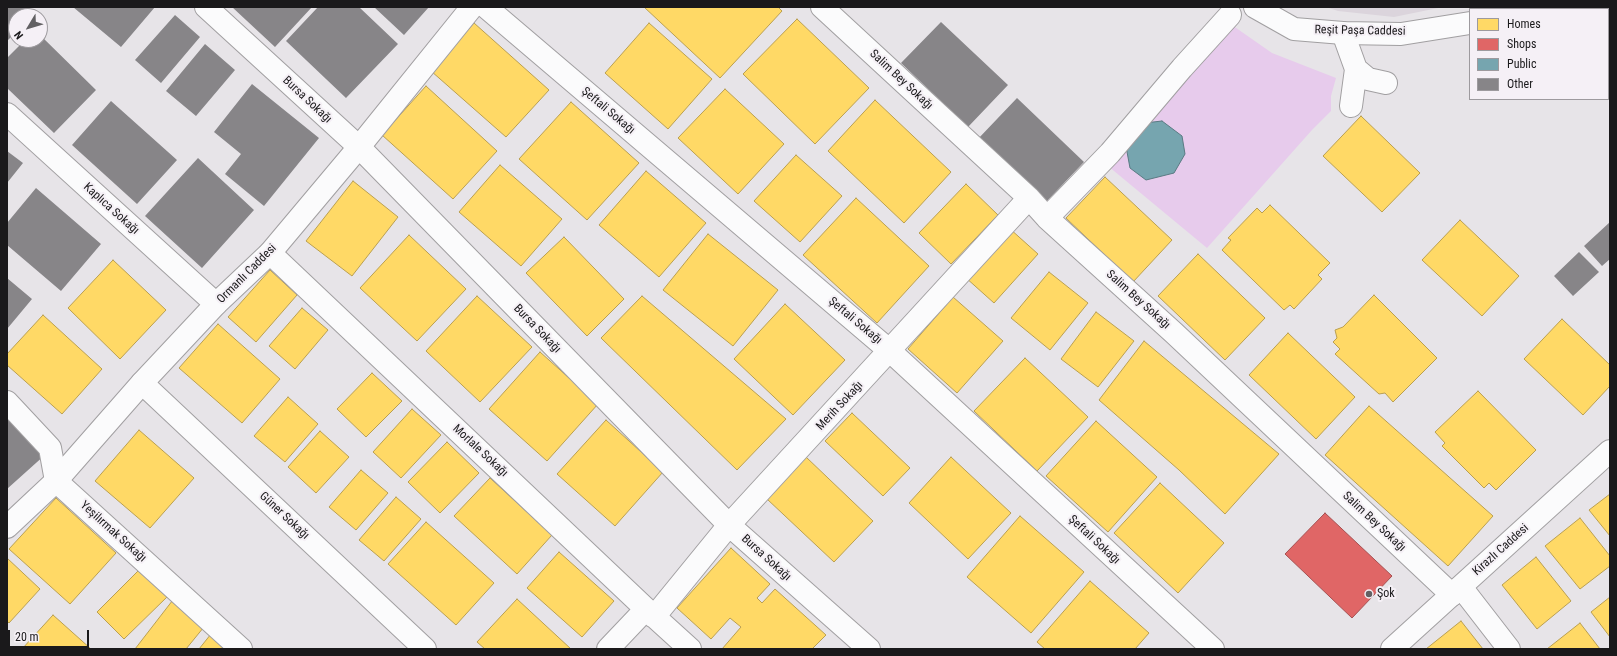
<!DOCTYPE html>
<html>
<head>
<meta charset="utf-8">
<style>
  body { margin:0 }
  #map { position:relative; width:1617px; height:656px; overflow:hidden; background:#e7e4e8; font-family:"Roboto Condensed",sans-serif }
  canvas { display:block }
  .frame { position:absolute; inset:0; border:8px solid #1a191b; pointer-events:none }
  .legend { position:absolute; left:1469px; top:8px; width:140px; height:92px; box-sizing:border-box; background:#f5f0f6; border:1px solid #9d9a9e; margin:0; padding:5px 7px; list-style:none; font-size:12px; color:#1a191b }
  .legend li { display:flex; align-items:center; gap:8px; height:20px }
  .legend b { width:20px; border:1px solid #9d9a9e }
  .north { position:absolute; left:8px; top:8px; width:40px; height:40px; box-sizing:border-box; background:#f5f0f6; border:1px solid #9d9a9e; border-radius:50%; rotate:232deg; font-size:11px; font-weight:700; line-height:16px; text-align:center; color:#1a191b }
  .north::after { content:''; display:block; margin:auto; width:14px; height:18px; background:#626063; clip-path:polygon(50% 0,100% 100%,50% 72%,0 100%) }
  .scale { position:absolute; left:8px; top:630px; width:81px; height:18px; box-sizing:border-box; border:2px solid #1a191b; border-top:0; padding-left:5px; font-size:12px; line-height:14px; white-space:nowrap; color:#1a191b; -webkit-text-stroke:3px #f5f0f6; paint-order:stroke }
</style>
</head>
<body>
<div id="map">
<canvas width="1617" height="656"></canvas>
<div class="frame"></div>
<ul class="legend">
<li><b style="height:11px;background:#ffd966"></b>Homes</li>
<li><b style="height:11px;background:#e06666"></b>Shops</li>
<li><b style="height:11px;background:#76a5af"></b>Public</li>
<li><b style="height:11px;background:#878588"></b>Other</li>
</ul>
<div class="north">N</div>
<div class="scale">20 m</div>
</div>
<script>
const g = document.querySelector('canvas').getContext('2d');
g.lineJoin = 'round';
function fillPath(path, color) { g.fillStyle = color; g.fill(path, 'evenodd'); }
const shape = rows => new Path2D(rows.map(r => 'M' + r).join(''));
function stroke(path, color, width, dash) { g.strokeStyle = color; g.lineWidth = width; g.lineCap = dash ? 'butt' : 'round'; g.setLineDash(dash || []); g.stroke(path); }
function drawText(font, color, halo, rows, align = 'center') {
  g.font = font + ' "Roboto Condensed",sans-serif'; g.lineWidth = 4; g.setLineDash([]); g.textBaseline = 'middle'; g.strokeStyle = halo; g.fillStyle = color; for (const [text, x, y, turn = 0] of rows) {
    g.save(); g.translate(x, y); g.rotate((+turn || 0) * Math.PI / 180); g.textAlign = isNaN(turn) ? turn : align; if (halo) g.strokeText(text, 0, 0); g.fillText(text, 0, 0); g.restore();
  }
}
const built = shape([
  [1326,7,1443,7,1394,17,1338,11]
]);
const green = shape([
  [1229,23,1272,53,1336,78,1331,96,1331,111,1312,130,1207,248,1108,166]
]);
const homes = shape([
  [644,7,778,7,782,11,720,78,644,7],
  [797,19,869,88,815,144,743,74,797,19],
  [474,23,549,90,506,137,431,71,474,23],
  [649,23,712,79,668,129,605,73,649,23],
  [426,86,497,151,453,199,382,135,426,86],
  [725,89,784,144,738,194,678,138,725,89],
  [875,100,951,172,904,223,828,151,875,100],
  [571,102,639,163,587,220,519,159,571,102],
  [1361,116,1420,173,1382,212,1323,156,1361,116],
  [796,155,842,196,800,242,754,201,796,155],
  [500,165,562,219,521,266,459,212,500,165],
  [646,171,706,223,659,277,599,225,646,171],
  [1105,177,1172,240,1133,282,1066,218,1105,177],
  [353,181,398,217,352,276,306,241,353,181],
  [966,184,998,215,951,264,919,233,966,184],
  [856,198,929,266,877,323,803,255,856,198],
  [1270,205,1330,263,1318,275,1322,279,1294,309,1290,305,1284,310,1222,250,1231,240,1228,238,1257,208,1262,213,1270,205],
  [1460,220,1519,276,1482,316,1422,260,1460,220],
  [1009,228,1038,254,994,303,965,277,1009,228],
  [708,234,778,290,733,346,663,290,708,234],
  [409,235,466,289,417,341,360,288,409,235],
  [564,237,624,299,587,336,526,273,564,237],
  [1198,254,1265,318,1225,360,1158,296,1198,254],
  [113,260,166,310,120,359,68,308,113,260],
  [270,270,297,295,256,342,228,317,270,270],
  [1049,272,1088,303,1050,350,1011,318,1049,272],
  [1374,295,1437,358,1393,402,1385,393,1379,394,1335,354,1340,349,1333,342,1337,338,1335,330,1343,327,1374,295],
  [477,296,532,347,480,402,426,351,477,296],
  [642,296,786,419,737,470,601,338,642,296],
  [953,297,1003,341,957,393,908,349,953,297],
  [785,304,845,360,793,415,734,359,785,304],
  [302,308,328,330,295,369,269,346,302,308],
  [1096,312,1134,341,1098,387,1061,359,1096,312],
  [43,315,102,369,62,414,7,365,7,354,43,315],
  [1562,319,1610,365,1610,386,1583,415,1524,359,1562,319],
  [218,324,280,379,242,423,179,368,218,324],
  [1288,333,1355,397,1316,439,1249,375,1288,333],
  [1144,341,1279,454,1225,514,1179,470,1099,400,1144,341],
  [540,352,598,404,547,461,489,409,540,352],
  [1025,358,1088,417,1037,471,974,411,1025,358],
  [372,373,402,401,366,437,337,409,372,373],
  [1478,391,1536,450,1496,490,1489,483,1484,488,1442,446,1445,443,1435,432,1478,391],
  [288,397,318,424,285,462,254,436,288,397],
  [1369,406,1493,516,1448,566,1325,455,1369,406],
  [412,409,441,435,401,478,373,452,412,409],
  [852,413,910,468,883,496,825,441,852,413],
  [606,420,663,472,615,526,557,474,606,420],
  [1096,421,1157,477,1108,532,1046,476,1096,421],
  [139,430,194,478,150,528,95,481,139,430],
  [320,431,349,457,316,493,288,467,320,431],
  [447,442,479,473,440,513,408,482,447,442],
  [806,457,873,521,834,562,767,499,806,457],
  [951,457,1011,513,968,559,909,503,951,457],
  [361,470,388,493,356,530,329,507,361,470],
  [490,478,552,535,517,574,454,516,490,478],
  [1160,483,1224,543,1178,593,1114,533,1160,483],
  [1610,494,1610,536,1589,510,1610,494],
  [396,497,421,519,384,561,359,540,396,497],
  [56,498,116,553,70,604,9,549,56,498],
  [1020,516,1084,572,1031,633,967,577,1020,516],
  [1580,518,1610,556,1610,566,1580,589,1545,546,1580,518],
  [426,522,494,583,456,625,388,564,426,522],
  [731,548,770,584,757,598,762,603,775,589,826,635,812,649,722,649,741,627,730,618,711,639,677,608,731,548],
  [559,552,614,601,582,637,527,588,559,552],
  [1536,557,1571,601,1537,629,1502,585,1536,557],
  [7,558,40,589,9,623,7,621,7,558],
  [141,568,168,596,124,639,97,612,141,568],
  [1090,581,1149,633,1135,649,1045,649,1037,642,1090,581],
  [176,596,208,622,186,649,135,649,176,596],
  [1610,597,1610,637,1591,612,1610,597],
  [517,599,571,649,485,649,477,642,517,599],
  [53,615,91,649,22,649,53,615],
  [1461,621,1483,649,1426,649,1461,621],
  [1580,623,1600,649,1547,649,1580,623],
  [211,634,229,649,199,649,211,634]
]);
const shops = shape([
  [1325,513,1392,576,1352,618,1285,554,1325,513]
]);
const public = shape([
  [1162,121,1182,136,1185,154,1174,173,1146,180,1130,168,1125,141,1136,124,1162,121]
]);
const building = shape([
  [7,7,28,7,35,14,32,16,16,16,16,32,7,41],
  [73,7,155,7,121,47],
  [232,7,312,7,275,47],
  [318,7,359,7,398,44,346,98,286,41],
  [374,7,429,7,404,35],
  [175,15,200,37,161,83,135,60],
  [941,22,1008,85,968,127,901,63],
  [40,35,96,90,54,133,7,88,7,58,25,40,40,40],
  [205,44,235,70,196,116,166,91],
  [252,84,319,138,264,206,225,174,241,154,214,132],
  [1017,98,1084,162,1045,203,977,140],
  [111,101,177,160,137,204,72,145],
  [7,151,23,163,7,183],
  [198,158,254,210,202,268,145,216],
  [36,188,101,244,61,291,7,245,7,223],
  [1610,222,1610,259,1602,266,1584,246],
  [1579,252,1599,272,1573,296,1554,276],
  [7,278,32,299,7,329],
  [7,411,46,454,7,489]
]);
const minor = shape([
  [206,7,359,147,729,525,869,649],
  [486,7,890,351,1213,649],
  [822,7,1029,198,1047,218,1174,333,1452,595],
  [1343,33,1356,69,1351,106],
  [1356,69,1368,79,1386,83],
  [7,114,216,304],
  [1047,218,1110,153,1182,68,1230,15],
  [270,253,646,609,690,649],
  [142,383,425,649],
  [7,402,50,448,56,481,241,649],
  [1461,587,1509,649],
  [654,617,729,525,1029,198],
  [608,649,646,609]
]);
const major = shape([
  [1255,7,1294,29,1343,33,1401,34,1470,23],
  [1542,9,1551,7],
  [7,527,56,481,142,383,216,304,270,253,359,147,472,7],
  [1392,649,1610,451]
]);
const markers = [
  [1369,594,4,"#626063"]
];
const streetNames = [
  ["Reşit Paşa Caddesi",1360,31,1],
  ["Salim Bey Sokağı",901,80,43],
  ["Bursa Sokağı",307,100,43],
  ["Şeftali Sokağı",608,111,40],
  ["Kaplıca Sokağı",111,209,42],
  ["Ormanlı Caddesi",247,274,-45],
  ["Salim Bey Sokağı",1138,300,42],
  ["Şeftali Sokağı",855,321,40],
  ["Bursa Sokağı",537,329,46],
  ["Merih Sokağı",840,406,-47],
  ["Morlale Sokağı",480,451,43],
  ["Güner Sokağı",284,516,43],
  ["Salim Bey Sokağı",1374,522,43],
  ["Yeşilırmak Sokağı",113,532,42],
  ["Şeftali Sokağı",1094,540,43],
  ["Kirazlı Caddesi",1501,550,-42],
  ["Bursa Sokağı",766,558,42]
];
const poiNames = [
  ["Şok",1377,594]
];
fillPath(built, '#dbd4dc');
fillPath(green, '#e7cbec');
fillPath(homes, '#ffd966');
stroke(homes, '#ba9f50', 1);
fillPath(shops, '#e06666');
stroke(shops, '#a54f50', 1);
fillPath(public, '#76a5af');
stroke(public, '#5a7b83', 1);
fillPath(building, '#878588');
stroke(minor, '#a19fa1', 24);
stroke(major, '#a19fa1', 24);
stroke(minor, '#fbfbfc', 22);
stroke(major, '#fbfbfc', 22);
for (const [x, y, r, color] of markers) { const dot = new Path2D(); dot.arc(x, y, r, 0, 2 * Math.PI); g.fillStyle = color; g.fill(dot); stroke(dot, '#f5f0f6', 1.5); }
drawText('12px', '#1a191b', '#f5f0f6', streetNames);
drawText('12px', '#1a191b', '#f5f0f6', poiNames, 'left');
</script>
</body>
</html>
